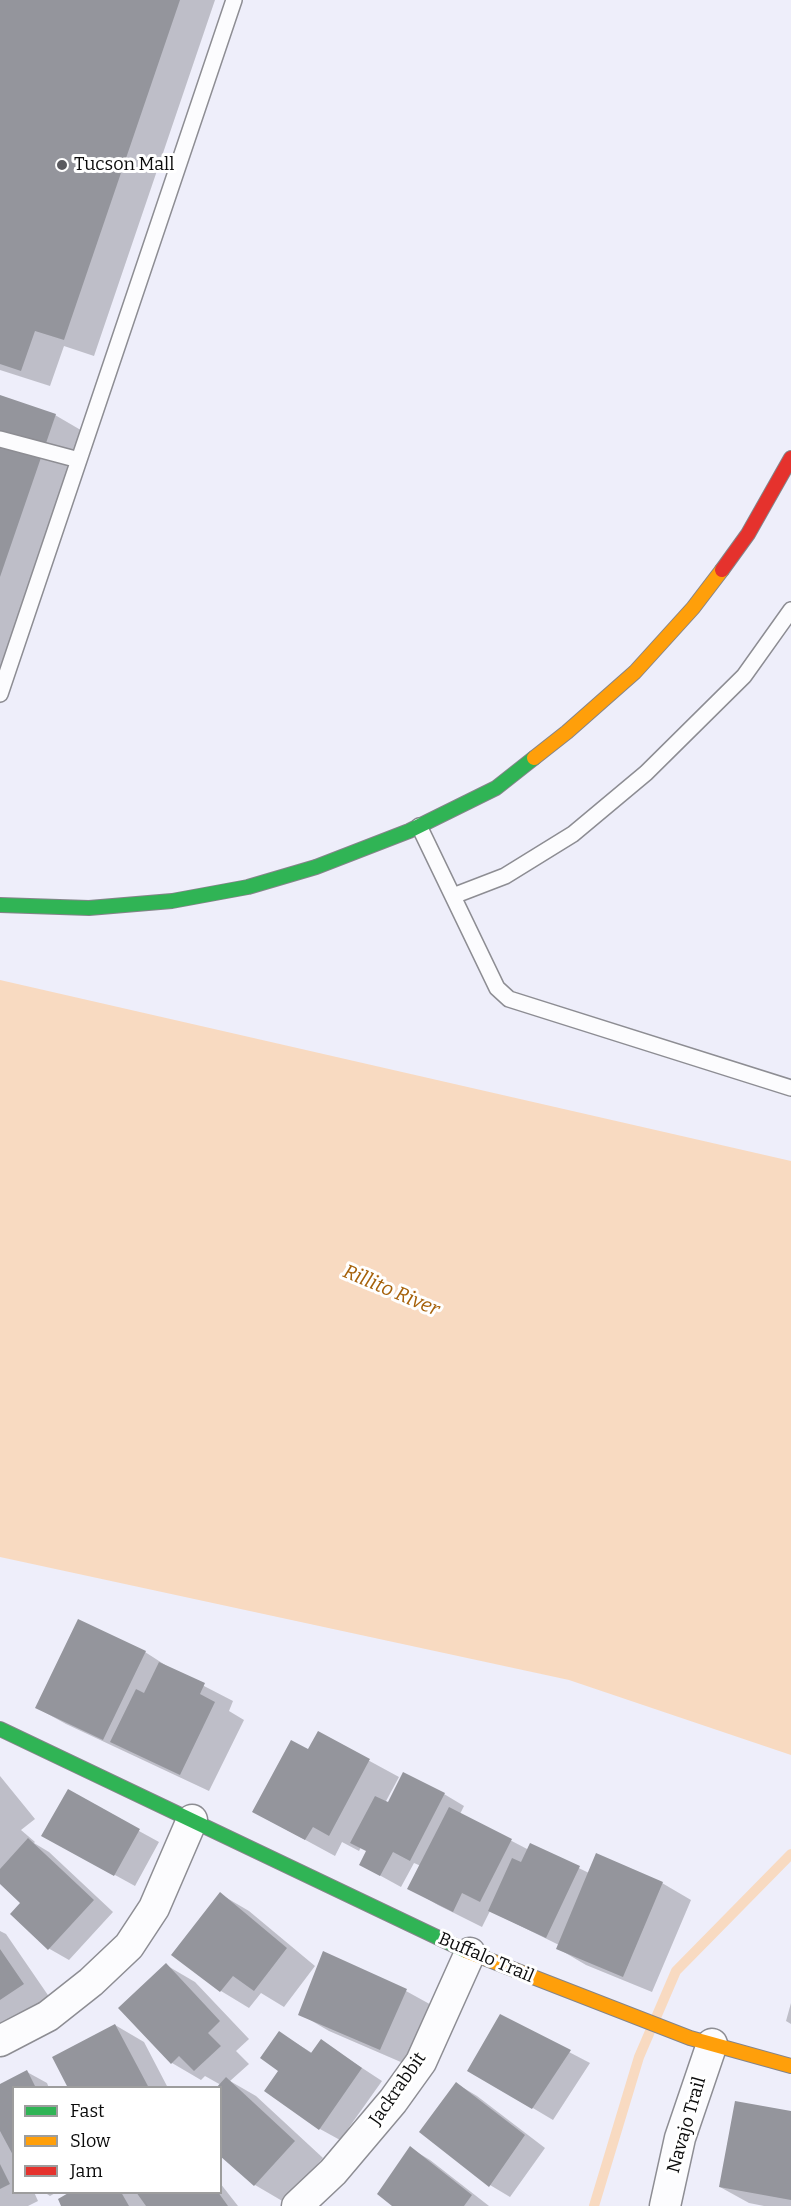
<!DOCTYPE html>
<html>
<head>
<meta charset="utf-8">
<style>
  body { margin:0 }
  #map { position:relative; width:791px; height:2206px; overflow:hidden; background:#eeeefa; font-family:Bitter,serif }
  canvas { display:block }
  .legend { position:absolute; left:12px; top:2086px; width:210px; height:108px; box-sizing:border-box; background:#fff; border:2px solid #9d9d9d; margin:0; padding:8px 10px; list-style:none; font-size:18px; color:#0b0b0b }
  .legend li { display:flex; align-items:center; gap:12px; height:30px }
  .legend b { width:30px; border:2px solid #9d9d9d }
</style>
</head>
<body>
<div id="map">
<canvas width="791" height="2206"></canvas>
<ul class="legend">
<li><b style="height:8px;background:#30b455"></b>Fast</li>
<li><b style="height:8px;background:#ff9f0a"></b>Slow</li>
<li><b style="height:8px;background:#e5322d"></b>Jam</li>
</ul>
</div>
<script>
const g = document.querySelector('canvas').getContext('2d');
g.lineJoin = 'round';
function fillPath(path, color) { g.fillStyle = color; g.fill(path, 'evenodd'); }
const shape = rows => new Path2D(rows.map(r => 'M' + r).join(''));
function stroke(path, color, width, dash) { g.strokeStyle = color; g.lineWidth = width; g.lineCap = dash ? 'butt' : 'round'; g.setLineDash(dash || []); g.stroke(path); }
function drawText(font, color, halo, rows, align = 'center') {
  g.font = font + ' Bitter,serif'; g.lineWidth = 6; g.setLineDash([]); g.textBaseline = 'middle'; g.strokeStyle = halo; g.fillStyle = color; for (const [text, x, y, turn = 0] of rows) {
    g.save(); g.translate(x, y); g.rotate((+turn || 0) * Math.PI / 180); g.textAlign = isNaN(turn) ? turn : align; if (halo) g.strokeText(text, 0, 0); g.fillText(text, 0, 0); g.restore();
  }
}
const water = shape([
  [0,980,791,1161,791,1755,569,1680,0,1557]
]);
const shadow = shape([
  [0,0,215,0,94,356,64,346,50,386,0,370],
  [0,397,55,415,91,436,0,704],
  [145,1652,173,1670,233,1701,229,1711,244,1720,209,1791,66,1724,37,1708],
  [318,1733,399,1777,385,1803,444,1794,464,1806,460,1814,529,1850,531,1845,589,1873,662,1883,691,1900,652,1992,586,1965,557,1948,559,1945,490,1911,482,1927,438,1905,409,1888,421,1866,414,1863,401,1887,361,1865,368,1851,361,1847,359,1851,342,1842,335,1856,254,1812,309,1751],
  [0,1776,35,1819,21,1830,35,1842,34,1843,49,1852,113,1912,69,1960,48,1948,22,1903,0,1882],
  [139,1831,159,1842,135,1886,64,1847],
  [220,1894,249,1911,315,1966,284,2007,261,1993,249,2008,221,1991],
  [0,1931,6,1934,52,2001,0,2036],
  [166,1965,195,1982,249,2039,236,2051,249,2064,230,2081,256,2096,323,2158,284,2202,255,2185,220,2154,221,2085,205,2076,201,2080,172,2063],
  [406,1991,435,2007,410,2066,329,2031,300,2014],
  [791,2003,791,2024,786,2021],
  [500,2016,590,2063,553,2120,469,2070],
  [115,2025,144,2042,168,2088,70,2088],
  [280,2033,312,2053,321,2041,382,2081,340,2140,320,2129,280,2070],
  [27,2072,47,2083,49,2088,14,2088,14,2192,34,2192,38,2201,28,2206,0,2206,0,2086],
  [457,2084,477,2096,545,2148,510,2197,490,2185],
  [791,2113,791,2206,764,2206,749,2203,720,2187],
  [410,2148,430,2160,489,2206,395,2206],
  [220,2183,238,2206,63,2206,73,2192,220,2192],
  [44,2192,57,2192,50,2196]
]);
const stream = shape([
  [594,2206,639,2057,676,1971,791,1854]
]);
const building = shape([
  [0,0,180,0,64,340,35,331,21,371,0,364],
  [0,395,56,414,0,577],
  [78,1619,146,1651,103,1740,35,1708],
  [159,1662,205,1683,200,1694,215,1702,180,1775,110,1742,136,1689,144,1693],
  [318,1731,370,1759,329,1836,313,1827,305,1840,252,1812,291,1740,308,1749],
  [403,1772,445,1793,410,1861,393,1852,380,1876,359,1865,366,1851,350,1843,375,1796,388,1802],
  [68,1789,140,1829,114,1876,41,1836],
  [449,1807,512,1839,480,1902,462,1893,453,1912,407,1889],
  [28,1838,94,1900,48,1950,10,1914,20,1903,0,1884,0,1869],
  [530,1843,580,1866,546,1938,488,1911,512,1858,521,1862],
  [596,1853,663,1882,623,1977,556,1949],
  [220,1892,287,1948,254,1991,233,1976,220,1992,171,1955],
  [0,1949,24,1984,0,2000],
  [323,1951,407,1989,380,2050,298,2015],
  [166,1963,220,2021,208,2033,221,2046,194,2071,179,2056,171,2064,118,2008],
  [500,2014,571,2050,532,2109,467,2071],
  [115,2024,149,2088,68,2088,52,2057],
  [279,2031,311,2053,321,2039,362,2068,319,2130,264,2091,278,2071,260,2058],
  [27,2070,36,2088,14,2088,14,2157,0,2131,0,2084],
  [226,2077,295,2141,254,2186,220,2156,220,2088,216,2088],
  [456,2082,525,2135,489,2187,419,2132],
  [735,2101,791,2111,791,2200,719,2187],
  [410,2146,472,2195,464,2206,392,2206,377,2194],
  [0,2164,10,2184,0,2189],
  [70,2192,121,2192,129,2206,61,2206,58,2199],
  [136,2192,218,2192,228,2206,146,2206]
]);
const lane = shape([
  [0,439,79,460],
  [0,694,234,0],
  [419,826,497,988,509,999,791,1088],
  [453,896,505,876,573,834,646,773,744,676,791,610]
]);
const street = shape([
  [0,2041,48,2016,91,1982,129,1946,154,1908,192,1820],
  [297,2206,333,2172,393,2101,421,2062,470,1953],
  [665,2206,680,2138,712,2044]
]);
const fast = shape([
  [0,905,89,908,172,901,248,887,316,867,409,831,496,788,534,758],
  [0,1729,466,1951]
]);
const slow = shape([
  [534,758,567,732,635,672,693,608,722,570],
  [466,1951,690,2038,791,2066]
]);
const jam = shape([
  [722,570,748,534,791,458]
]);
const markers = [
  [62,165,6,"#5a5a5f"]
];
const poiNames = [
  ["Tucson Mall",74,165]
];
const streetNames = [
  ["Buffalo Trail",486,1958,23],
  ["Jackrabbit",398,2089,-55],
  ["Navajo Trail",687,2125,-74]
];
const waterNames = [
  ["Rillito River",391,1291,23]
];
fillPath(water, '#f8dac1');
fillPath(shadow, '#0003');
stroke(stream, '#f8dac1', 10);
fillPath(building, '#94959c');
stroke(lane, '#8d8d93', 18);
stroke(street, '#8d8d93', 33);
stroke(fast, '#848489', 16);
stroke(slow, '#848489', 16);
stroke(jam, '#848489', 16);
stroke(lane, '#fcfcfe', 15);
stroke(street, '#fcfcfe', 30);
stroke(fast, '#30b455', 14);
stroke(slow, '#ff9f0a', 14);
stroke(jam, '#e5322d', 14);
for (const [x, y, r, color] of markers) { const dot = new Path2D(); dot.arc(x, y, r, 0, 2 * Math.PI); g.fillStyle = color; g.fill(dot); stroke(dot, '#fff', 2); }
drawText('18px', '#0b0b0b', '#fff', poiNames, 'left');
drawText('18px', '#0b0b0b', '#fff', streetNames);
drawText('italic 20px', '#a6610a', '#fff', waterNames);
</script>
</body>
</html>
